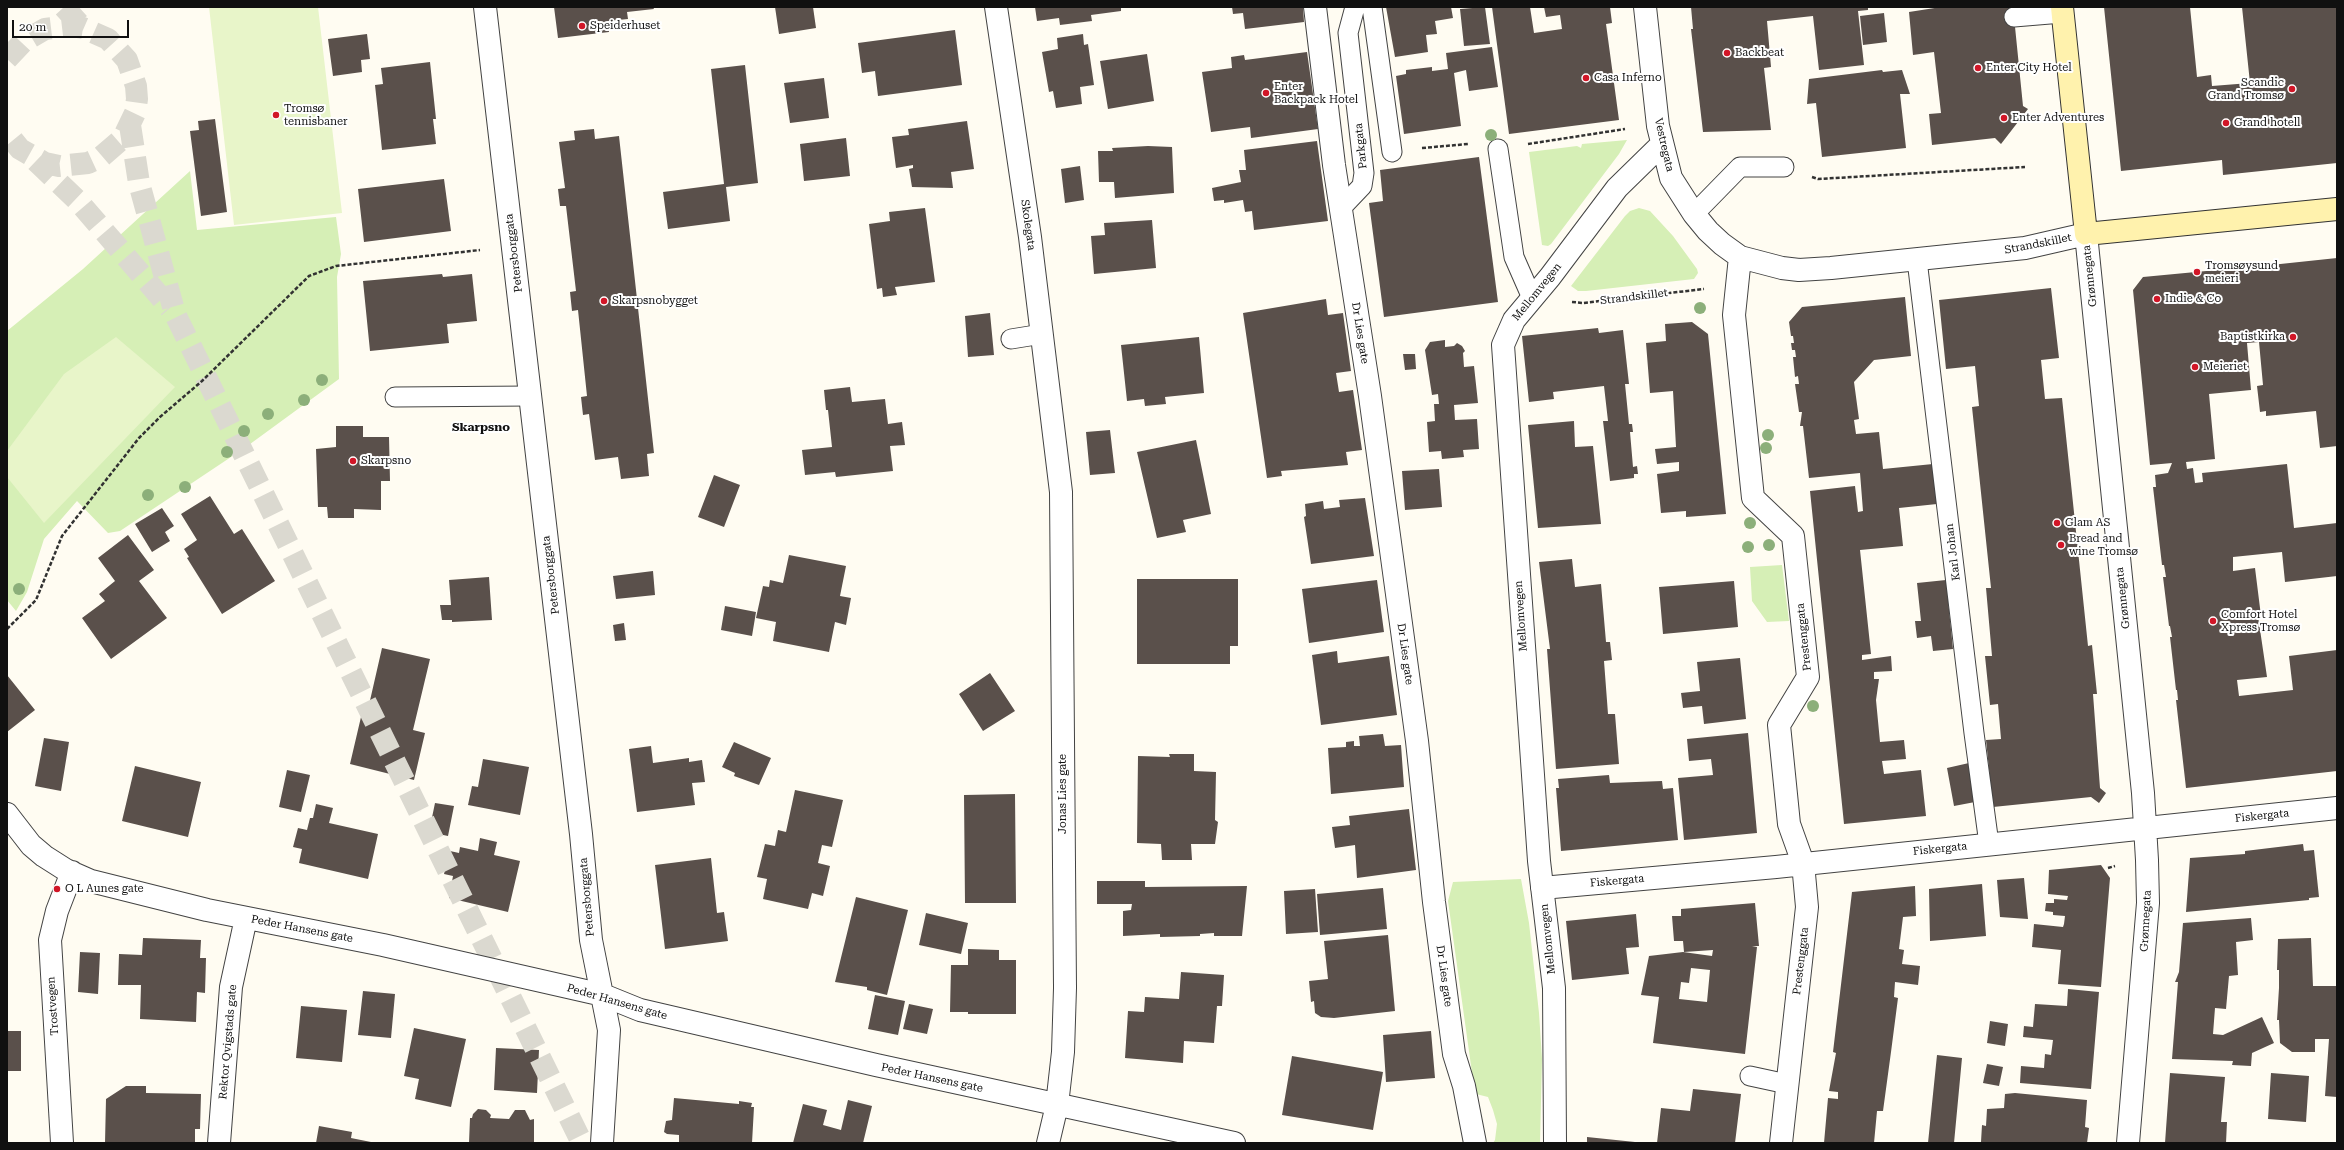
<!DOCTYPE html>
<html>
<head>
<meta charset="utf-8">
<style>
  body { margin:0 }
  #map { position:relative; width:2344px; height:1150px; overflow:hidden; background:#fffcf2; font-family:"Roboto Serif",serif }
  canvas { display:block }
  .frame { position:absolute; inset:0; border:8px solid #101010; pointer-events:none }
  .scale { position:absolute; left:12px; top:20px; width:117px; height:18px; box-sizing:border-box; border:2px solid #101010; border-top:0; padding-left:5px; font-size:12px; line-height:14px; white-space:nowrap; color:#101010; -webkit-text-stroke:3px #fff; paint-order:stroke }
</style>
</head>
<body>
<div id="map">
<canvas width="2344" height="1150"></canvas>
<div class="frame"></div>
<div class="scale">20 m</div>
</div>
<script>
const g = document.querySelector('canvas').getContext('2d');
g.lineJoin = 'round';
function fillPath(path, color) { g.fillStyle = color; g.fill(path, 'evenodd'); }
const shape = rows => new Path2D(rows.map(r => 'M' + r).join(''));
function stroke(path, color, width, dash) { g.strokeStyle = color; g.lineWidth = width; g.lineCap = dash ? 'butt' : 'round'; g.setLineDash(dash || []); g.stroke(path); }
function drawText(font, color, halo, rows, align = 'center') {
  g.font = font + ' "Roboto Serif",serif'; g.lineWidth = 4; g.setLineDash([]); g.textBaseline = 'middle'; g.strokeStyle = halo; g.fillStyle = color; for (const [text, x, y, turn = 0] of rows) {
    g.save(); g.translate(x, y); g.rotate((+turn || 0) * Math.PI / 180); g.textAlign = isNaN(turn) ? turn : align; if (halo) g.strokeText(text, 0, 0); g.fillText(text, 0, 0); g.restore();
  }
}
const green = shape([
  [1627,140,1619,154,1551,244,1548,246,1542,245,1529,152,1577,146,1581,148,1582,144],
  [190,171,197,230,336,217,341,254,337,277,339,379,246,447,120,531,108,533,77,501,44,539,27,592,16,611,7,600,7,331,83,269],
  [1639,208,1650,211,1673,236,1697,269,1698,273,1694,279,1586,291,1578,291,1571,286,1625,216,1630,211],
  [1782,565,1789,621,1767,622,1752,601,1750,567],
  [1521,879,1529,923,1539,1013,1542,1059,1540,1143,1493,1143,1495,1140,1497,1124,1493,1110,1488,1097,1476,1094,1474,1087,1448,901,1453,882]
]);
const pitch = shape([
  [209,7,318,7,342,213,234,225],
  [116,337,175,387,44,523,7,477,7,451,64,374]
]);
const building = shape([
  [554,7,653,7,654,9,627,12,628,19,608,21,609,32,558,38],
  [775,7,813,7,816,28,779,34],
  [1035,7,1121,7,1121,11,1091,15,1092,21,1060,25,1059,18,1037,21],
  [1232,7,1303,7,1304,22,1245,29,1243,13,1233,14],
  [1386,7,1451,7,1453,18,1435,21,1437,34,1426,35,1428,52,1395,57],
  [1485,7,1490,44,1464,46,1460,9],
  [1492,7,1530,7,1534,33,1562,29,1560,15,1546,17,1544,7,1610,7,1612,23,1606,24,1619,120,1509,134],
  [1691,7,1868,7,1868,10,1858,11,1864,65,1819,70,1813,16,1767,21,1771,67,1764,68,1771,130,1703,132,1691,29,1693,29],
  [1941,7,2013,7,2023,106,2028,109,2001,144,1995,138,1932,145,1929,114,1941,113,1934,52,1913,55,1909,12],
  [2104,7,2190,7,2197,77,2211,75,2212,86,2250,83,2242,7,2337,7,2337,163,2223,175,2222,160,2121,171],
  [1884,13,1887,42,1863,45,1860,16],
  [955,30,962,85,878,96,875,71,862,73,858,43],
  [367,34,370,59,361,60,362,72,333,76,328,39],
  [1083,34,1084,45,1088,44,1094,85,1080,87,1082,104,1056,108,1053,91,1049,92,1042,52,1058,49,1057,38],
  [1492,47,1498,87,1469,91,1466,70,1454,73,1461,126,1404,134,1396,76,1406,74,1406,70,1432,67,1432,71,1448,69,1446,53],
  [1307,52,1318,129,1251,138,1250,127,1211,132,1202,72,1232,68,1231,57,1244,55,1245,60],
  [1147,54,1154,101,1108,109,1100,61],
  [430,62,436,119,433,119,436,144,382,150,375,85,383,84,381,68],
  [745,65,758,183,726,187,730,221,668,229,663,192,724,184,711,69],
  [1882,70,1883,72,1902,70,1910,94,1900,94,1906,148,1822,157,1816,103,1807,104,1809,79],
  [824,78,829,118,790,123,784,83],
  [215,119,227,212,201,216,190,131,199,130,198,121],
  [967,121,974,169,951,172,953,188,912,187,909,169,913,168,913,165,896,168,892,137,909,135,908,129],
  [594,129,595,139,619,136,654,453,647,454,649,476,621,479,618,457,595,460,589,414,583,415,581,397,587,396,578,310,572,311,570,292,576,291,566,206,560,206,558,189,565,188,559,142,575,140,574,131],
  [846,138,850,176,804,181,800,144],
  [1317,141,1328,221,1254,230,1252,211,1245,212,1243,200,1224,203,1224,200,1214,201,1212,188,1241,182,1239,170,1246,170,1244,150],
  [1148,146,1172,147,1174,193,1115,198,1114,182,1099,182,1098,151,1113,151,1112,148],
  [1479,157,1498,302,1384,317,1369,203,1383,201,1380,170],
  [1080,166,1084,200,1065,203,1061,169],
  [444,179,451,231,364,242,358,189],
  [925,208,935,282,895,287,897,295,883,297,882,288,877,289,869,224,890,221,889,212],
  [1152,220,1156,268,1094,274,1091,236,1105,235,1104,223],
  [2337,258,2337,446,2320,448,2316,411,2266,416,2266,411,2260,412,2257,386,2263,385,2259,342,2247,343,2251,390,2209,394,2215,459,2186,462,2187,469,2193,468,2195,483,2203,482,2202,473,2287,464,2294,528,2337,523,2337,576,2285,582,2282,552,2233,557,2233,571,2255,568,2261,616,2258,616,2267,677,2237,680,2239,696,2293,690,2289,656,2337,650,2337,771,2186,788,2176,700,2178,700,2177,690,2176,690,2170,637,2172,637,2170,626,2169,626,2163,577,2166,577,2164,565,2162,565,2153,487,2156,487,2155,475,2168,473,2172,463,2150,465,2133,290,2143,277,2238,268,2237,264,2251,263,2252,267],
  [442,274,443,277,472,274,477,321,447,324,449,343,370,351,363,281],
  [2051,288,2059,358,2041,360,2045,399,2062,398,2088,646,2092,645,2097,694,2093,694,2100,788,2106,793,2099,803,2091,797,1993,807,1986,740,2001,739,1998,704,1990,705,1985,656,1992,656,1986,588,1991,588,1972,407,1979,406,1975,366,1946,369,1939,300],
  [1905,297,1911,356,1874,360,1854,382,1859,419,1854,420,1856,434,1879,432,1883,469,1933,464,1937,504,1899,508,1903,546,1860,550,1871,654,1862,655,1862,660,1891,656,1892,671,1874,672,1874,679,1879,679,1876,700,1880,742,1904,740,1906,759,1882,761,1884,774,1921,770,1926,816,1844,824,1810,491,1855,486,1858,512,1863,511,1860,473,1809,478,1803,426,1800,426,1802,412,1799,412,1795,384,1799,384,1798,376,1795,377,1793,357,1796,357,1795,350,1792,350,1791,343,1794,343,1793,336,1791,336,1789,322,1802,307],
  [1326,299,1328,315,1343,313,1351,371,1336,373,1339,392,1353,390,1362,450,1346,452,1348,465,1281,471,1282,476,1267,478,1243,313],
  [990,313,994,355,968,357,965,316],
  [1692,322,1708,334,1726,514,1686,517,1686,511,1661,513,1657,474,1679,471,1679,462,1657,464,1655,449,1676,447,1673,391,1650,393,1646,343,1666,341,1665,324],
  [1598,328,1599,333,1623,330,1629,384,1625,384,1629,424,1632,424,1633,432,1630,432,1633,467,1637,466,1638,474,1634,474,1634,478,1610,481,1603,421,1608,421,1604,386,1553,392,1554,399,1529,402,1522,336],
  [1199,337,1204,393,1165,397,1166,404,1145,406,1144,399,1127,401,1121,345],
  [1445,340,1445,347,1454,346,1457,343,1462,346,1465,351,1463,353,1464,367,1474,366,1478,403,1454,405,1455,420,1477,419,1479,449,1463,450,1464,457,1442,459,1441,451,1429,452,1427,422,1435,421,1434,404,1439,404,1438,394,1432,395,1425,350,1430,342],
  [1403,354,1415,354,1416,369,1405,370],
  [850,387,852,402,885,399,888,424,902,422,905,445,890,446,893,471,836,477,835,472,805,475,802,450,832,447,828,410,826,410,824,390],
  [1574,421,1575,447,1593,446,1601,524,1538,528,1528,425],
  [336,426,363,426,363,437,389,437,390,481,381,481,381,510,354,509,354,518,328,518,327,507,318,507,316,449,336,447],
  [1110,430,1115,473,1090,475,1086,432],
  [1196,440,1211,514,1183,520,1186,532,1157,538,1137,452],
  [1439,469,1442,507,1405,510,1402,471],
  [714,475,740,485,724,527,698,517],
  [210,496,234,534,242,529,275,581,222,614,187,558,189,557,184,549,197,540,181,514],
  [1365,498,1374,556,1311,564,1304,517,1306,516,1305,504,1323,501,1324,509,1340,507,1339,500],
  [162,508,174,526,165,532,170,541,152,552,135,524],
  [128,535,154,570,139,581,167,618,111,659,82,618,105,601,99,594,115,581,98,558],
  [789,555,846,566,840,596,851,598,846,625,835,622,829,652,773,641,776,622,756,618,763,586,769,587,770,580,783,583],
  [1572,559,1575,587,1601,584,1606,642,1610,642,1612,660,1604,661,1608,714,1615,714,1619,764,1556,769,1547,649,1550,649,1539,562],
  [653,571,655,595,616,599,613,576],
  [489,577,492,620,452,622,452,620,442,620,440,605,451,605,449,580],
  [1137,579,1238,579,1238,646,1230,646,1230,664,1137,664],
  [1377,580,1384,632,1309,643,1302,589],
  [1946,580,1953,649,1933,651,1931,636,1917,638,1915,621,1921,621,1917,583],
  [1734,581,1738,627,1663,634,1659,587],
  [725,606,756,612,752,636,721,630],
  [624,623,626,640,615,641,613,625],
  [382,648,430,659,413,730,425,733,414,780,350,764,361,717,366,718],
  [1337,651,1338,663,1389,656,1397,715,1321,725,1312,655],
  [1740,658,1746,719,1704,724,1702,706,1683,708,1681,693,1700,691,1697,662],
  [990,673,1015,711,983,731,959,694],
  [7,675,35,710,7,732],
  [1748,733,1757,833,1684,840,1678,778,1713,775,1711,759,1689,761,1687,739],
  [1383,734,1385,746,1401,745,1404,787,1331,794,1328,748,1346,747,1346,742,1354,741,1354,746,1360,746,1359,736],
  [44,738,69,742,61,791,35,786],
  [734,742,771,758,759,785,734,776,735,773,722,767],
  [651,746,653,763,689,758,689,762,702,760,705,782,692,783,695,805,637,812,629,749],
  [1169,754,1194,754,1194,771,1216,772,1215,820,1218,822,1215,844,1191,844,1192,860,1162,860,1161,844,1137,843,1138,756,1170,757],
  [483,759,529,767,520,815,468,805,472,786,478,787],
  [1969,763,1975,802,1954,806,1947,768],
  [135,766,201,782,188,837,122,821],
  [287,770,310,775,301,812,279,807],
  [1609,775,1610,783,1662,781,1663,789,1673,788,1678,840,1561,851,1556,788,1559,788,1558,779],
  [795,790,843,800,832,847,822,845,818,863,830,866,823,896,812,893,808,909,763,899,767,879,757,877,765,844,775,846,778,830,786,832],
  [1015,794,1016,903,965,903,964,795],
  [435,803,454,806,448,836,429,832],
  [316,804,333,808,329,823,378,834,368,879,299,863,302,849,293,847,298,828,307,830,310,818,313,818],
  [1409,809,1416,870,1357,878,1355,845,1335,848,1332,827,1350,825,1349,816],
  [480,838,497,842,494,855,520,861,508,912,449,898,453,876,444,874,450,851,459,853,460,847,478,851],
  [2303,844,2304,851,2314,850,2319,897,2309,898,2309,900,2186,912,2190,858,2245,854,2245,851],
  [711,858,717,913,724,912,728,941,665,949,655,865],
  [2101,865,2110,878,2101,987,2058,984,2061,950,2032,947,2034,924,2063,927,2064,924,2065,916,2053,915,2053,912,2045,911,2046,903,2054,903,2054,899,2067,900,2068,896,2048,894,2049,870],
  [2024,878,2028,919,2000,917,1997,880],
  [1097,881,1145,881,1145,887,1247,886,1242,936,1214,936,1214,933,1200,934,1200,936,1160,937,1160,934,1123,936,1123,911,1131,910,1132,904,1097,904],
  [1982,884,1986,936,1930,941,1929,889],
  [1915,886,1916,916,1903,917,1899,949,1904,950,1902,964,1920,966,1918,985,1895,982,1894,997,1898,998,1891,1052,1883,1111,1877,1111,1874,1143,1824,1143,1828,1098,1838,1099,1838,1092,1829,1091,1836,1053,1833,1052,1852,892],
  [1383,888,1387,929,1320,935,1317,894],
  [1315,889,1318,932,1286,934,1284,891],
  [856,897,908,910,887,995,867,990,867,987,835,982],
  [1755,903,1759,946,1752,946,1757,947,1745,1054,1653,1043,1659,997,1641,995,1649,956,1683,952,1712,956,1713,950,1684,952,1683,941,1674,941,1672,916,1681,916,1681,909],
  [1691,968,1710,970,1707,1002,1679,999,1681,982,1689,983],
  [926,913,968,923,961,954,919,945],
  [1636,914,1639,947,1626,948,1629,974,1572,980,1566,921],
  [2251,918,2253,940,2236,942,2238,975,2229,976,2226,1009,2215,1008,2213,1034,2223,1035,2262,1017,2274,1043,2252,1053,2251,1066,2232,1065,2233,1061,2172,1059,2178,982,2175,982,2179,972,2183,923],
  [1388,935,1395,1011,1334,1018,1321,1017,1315,1013,1314,1001,1311,1002,1309,981,1328,979,1324,941],
  [143,938,201,940,200,958,206,958,205,993,197,992,196,1022,140,1019,141,985,118,985,119,954,142,955],
  [2311,938,2313,986,2337,986,2337,1097,2325,1096,2329,1039,2315,1039,2315,1052,2292,1052,2280,1043,2279,1020,2277,1020,2279,988,2279,970,2277,970,2278,939],
  [968,949,999,950,999,960,1016,960,1016,1014,968,1014,968,1012,950,1012,951,965,968,965],
  [80,952,100,953,98,994,78,992],
  [1181,972,1224,975,1222,1006,1217,1006,1214,1043,1184,1041,1183,1063,1125,1058,1128,1011,1144,1012,1145,997,1179,999],
  [2068,989,2099,992,2091,1089,2020,1083,2021,1066,2044,1068,2045,1054,2051,1055,2053,1040,2023,1037,2024,1026,2033,1027,2035,1004,2067,1006],
  [363,991,395,994,391,1038,358,1035],
  [875,995,905,1001,898,1035,868,1029],
  [909,1004,933,1009,927,1034,903,1029],
  [301,1006,347,1010,342,1062,296,1058],
  [1990,1021,2008,1024,2005,1046,1987,1043],
  [414,1028,466,1039,451,1107,415,1099,419,1079,404,1076],
  [7,1031,21,1031,21,1071,7,1071],
  [1431,1031,1435,1078,1386,1082,1383,1035],
  [496,1048,539,1050,537,1093,494,1090],
  [1937,1055,1962,1058,1954,1143,1928,1143],
  [1292,1056,1383,1072,1373,1130,1282,1115],
  [1987,1064,2003,1067,1999,1086,1983,1083],
  [2170,1073,2225,1077,2221,1122,2227,1122,2226,1143,2165,1143],
  [2271,1073,2309,1076,2306,1122,2268,1119],
  [126,1086,146,1086,146,1093,201,1094,200,1129,195,1129,195,1143,105,1143,106,1099],
  [1693,1089,1741,1094,1735,1143,1657,1143,1661,1108,1690,1111],
  [2015,1093,2087,1100,2085,1127,2089,1128,2087,1143,1981,1142,1982,1125,1986,1126,1987,1109,2004,1108,2005,1094],
  [674,1098,739,1104,739,1101,752,1103,751,1107,754,1107,752,1143,679,1143,679,1135,667,1134,664,1132,666,1121,672,1120],
  [848,1100,872,1106,863,1143,793,1143,803,1104,827,1110,823,1125,841,1130],
  [478,1109,486,1110,491,1115,490,1118,509,1119,515,1110,525,1110,530,1120,534,1119,534,1143,469,1143,470,1118,472,1118,473,1114],
  [319,1126,352,1132,351,1138,376,1143,316,1143],
  [1587,1137,1635,1142,1635,1143,1587,1143]
]);
const primaryTunnel = shape([
  [64,7,83,28],
  [7,59,23,42,45,29,70,26,83,28,108,39,127,60,136,86,137,99,135,113,123,138,101,157,88,163,59,166,45,163,20,149,7,133],
  [130,125,139,183,175,314,582,1143],
  [36,161,78,201,170,308]
]);
const path = shape([
  [1528,144,1625,129],
  [1422,148,1468,144],
  [1812,177,1818,179,2025,167],
  [1572,302,1583,303,1704,289],
  [7,629,36,600,62,536,139,438,160,417,202,381,309,276,336,266,480,250],
  [2108,868,2115,866]
]);
const lane = shape([
  [1372,7,1392,152],
  [2014,17,2062,13],
  [1498,149,1514,257,1532,298],
  [1342,207,1362,186,1364,173,1348,33,1355,7],
  [1694,214,1740,167,1784,167],
  [1917,260,1974,733,1989,844],
  [1011,339,1042,334],
  [395,397,531,396],
  [1750,1076,1787,1084]
]);
const street = shape([
  [485,7,581,834,591,940,609,1030,602,1143],
  [996,7,1030,237,1061,492,1065,988,1063,1052,1057,1105,1048,1143],
  [1315,7,1334,165,1370,396,1417,741,1434,902,1454,1054,1464,1086,1475,1143],
  [1645,7,1658,126,1671,178,1694,214,1708,231,1722,244,1740,257,1782,268,1799,270,1831,268,2025,248,2086,234,2143,793,2147,860,2148,903,2128,1143],
  [1740,257,1734,315,1753,498,1793,536,1808,677,1779,725,1789,824,1803,863,1807,907,1781,1143],
  [7,814,31,845,44,856,66,870,91,881,207,910,383,945,603,995,640,1010,876,1065,1234,1143],
  [1542,888,1776,867,2337,808],
  [62,1143,50,940,57,911,72,872],
  [219,1143,231,987,246,918],
  [1555,1143,1554,988,1539,861,1503,345,1514,320,1550,277,1617,188,1661,145]
]);
const secondary = shape([
  [2062,7,2086,234,2337,209]
]);
const trees = [
  [1491,135],
  [1700,308],
  [322,380],
  [304,400],
  [268,414],
  [244,431],
  [1768,435],
  [1766,448],
  [227,452],
  [185,487],
  [148,495],
  [1750,523],
  [1769,545],
  [1748,547],
  [19,589],
  [1813,706]
];
const markers = [
  [582,26,4,"#d11627"],
  [1727,53,4,"#d11627"],
  [1978,68,4,"#d11627"],
  [1586,78,4,"#d11627"],
  [2292,89,4,"#d11627"],
  [1266,93,4,"#d11627"],
  [276,115,4,"#d11627"],
  [2004,118,4,"#d11627"],
  [2226,123,4,"#d11627"],
  [2197,272,4,"#d11627"],
  [2157,299,4,"#d11627"],
  [604,301,4,"#d11627"],
  [2293,337,4,"#d11627"],
  [2195,367,4,"#d11627"],
  [353,461,4,"#d11627"],
  [2057,523,4,"#d11627"],
  [2061,545,4,"#d11627"],
  [2213,621,4,"#d11627"],
  [57,889,4,"#d11627"]
];
const poiNames = [
  ["Speiderhuset",590,26],
  ["Backbeat",1735,53],
  ["Enter City Hotel",1986,68],
  ["Casa Inferno",1594,78],
  ["Scandic",2284,83,"right"],
  ["Grand Tromsø",2284,96,"right"],
  ["Enter",1274,87],
  ["Backpack Hotel",1274,100],
  ["Tromsø",284,109],
  ["tennisbaner",284,122],
  ["Enter Adventures",2012,118],
  ["Grand hotell",2234,123],
  ["Tromsøysund",2205,266],
  ["meieri",2205,279],
  ["Indie & Co",2165,299],
  ["Skarpsnobygget",612,301],
  ["Baptistkirka",2285,337,"right"],
  ["Meieriet",2203,367],
  ["Skarpsno",361,461],
  ["Glam AS",2065,523],
  ["Bread and",2069,539],
  ["wine Tromsø",2069,552],
  ["Comfort Hotel",2221,615],
  ["Xpress Tromsø",2221,628],
  ["O L Aunes gate",65,889]
];
const streetNames = [
  ["Vestregata",1664,145,77],
  ["Parkgata",1361,146,-96],
  ["Skolegata",1028,225,82],
  ["Strandskillet",2038,244,-11],
  ["Petersborggata",514,253,-97],
  ["Grønnegata",2090,276,-96],
  ["Mellomvegen",1537,292,-51],
  ["Strandskillet",1634,297,-7],
  ["Dr Lies gate",1360,333,81],
  ["Karl Johan",1953,552,-97],
  ["Petersborggata",551,575,-97],
  ["Grønnegata",2123,598,-96],
  ["Mellomvegen",1521,616,-94],
  ["Prestenggata",1804,637,-96],
  ["Dr Lies gate",1405,654,82],
  ["Jonas Lies gate",1063,794,-90],
  ["Fiskergata",2262,816,-6],
  ["Fiskergata",1940,849,-6],
  ["Fiskergata",1617,881,-5],
  ["Petersborggata",587,897,-95],
  ["Grønnegata",2146,921,-87],
  ["Peder Hansens gate",302,929,11],
  ["Mellomvegen",1548,939,-96],
  ["Prestenggata",1801,961,-83],
  ["Dr Lies gate",1444,976,82],
  ["Peder Hansens gate",617,1002,16],
  ["Trostvegen",53,1006,-94],
  ["Rektor Qvigstads gate",228,1042,-85],
  ["Peder Hansens gate",932,1078,12]
];
const neighbourhoodNames = [
  ["Skarpsno",481,427]
];
fillPath(green, '#d6efb6');
fillPath(pitch, '#e8f5c9');
fillPath(building, '#5a504b');
stroke(primaryTunnel, '#dbd9d0', 22, [22, 11]);
stroke(lane, '#434343', 21);
stroke(street, '#434343', 24);
stroke(secondary, '#323232', 24);
stroke(path, '#323232', 2.5, [4, 2]);
stroke(lane, '#fff', 19);
stroke(street, '#fff', 22);
stroke(secondary, '#fff2ad', 22);
g.fillStyle = '#8caf7a';
for (const [x, y] of trees) { g.beginPath(); g.arc(x, y, 6, 0, 2 * Math.PI); g.fill(); }
for (const [x, y, r, color] of markers) { const dot = new Path2D(); dot.arc(x, y, r, 0, 2 * Math.PI); g.fillStyle = color; g.fill(dot); stroke(dot, '#fff', 1.5); }
drawText('11px', '#101010', '#fff', poiNames, 'left');
drawText('11px', '#101010', '#fff', streetNames);
drawText('bold 12px', '#101010', '#fff', neighbourhoodNames);
</script>
</body>
</html>
